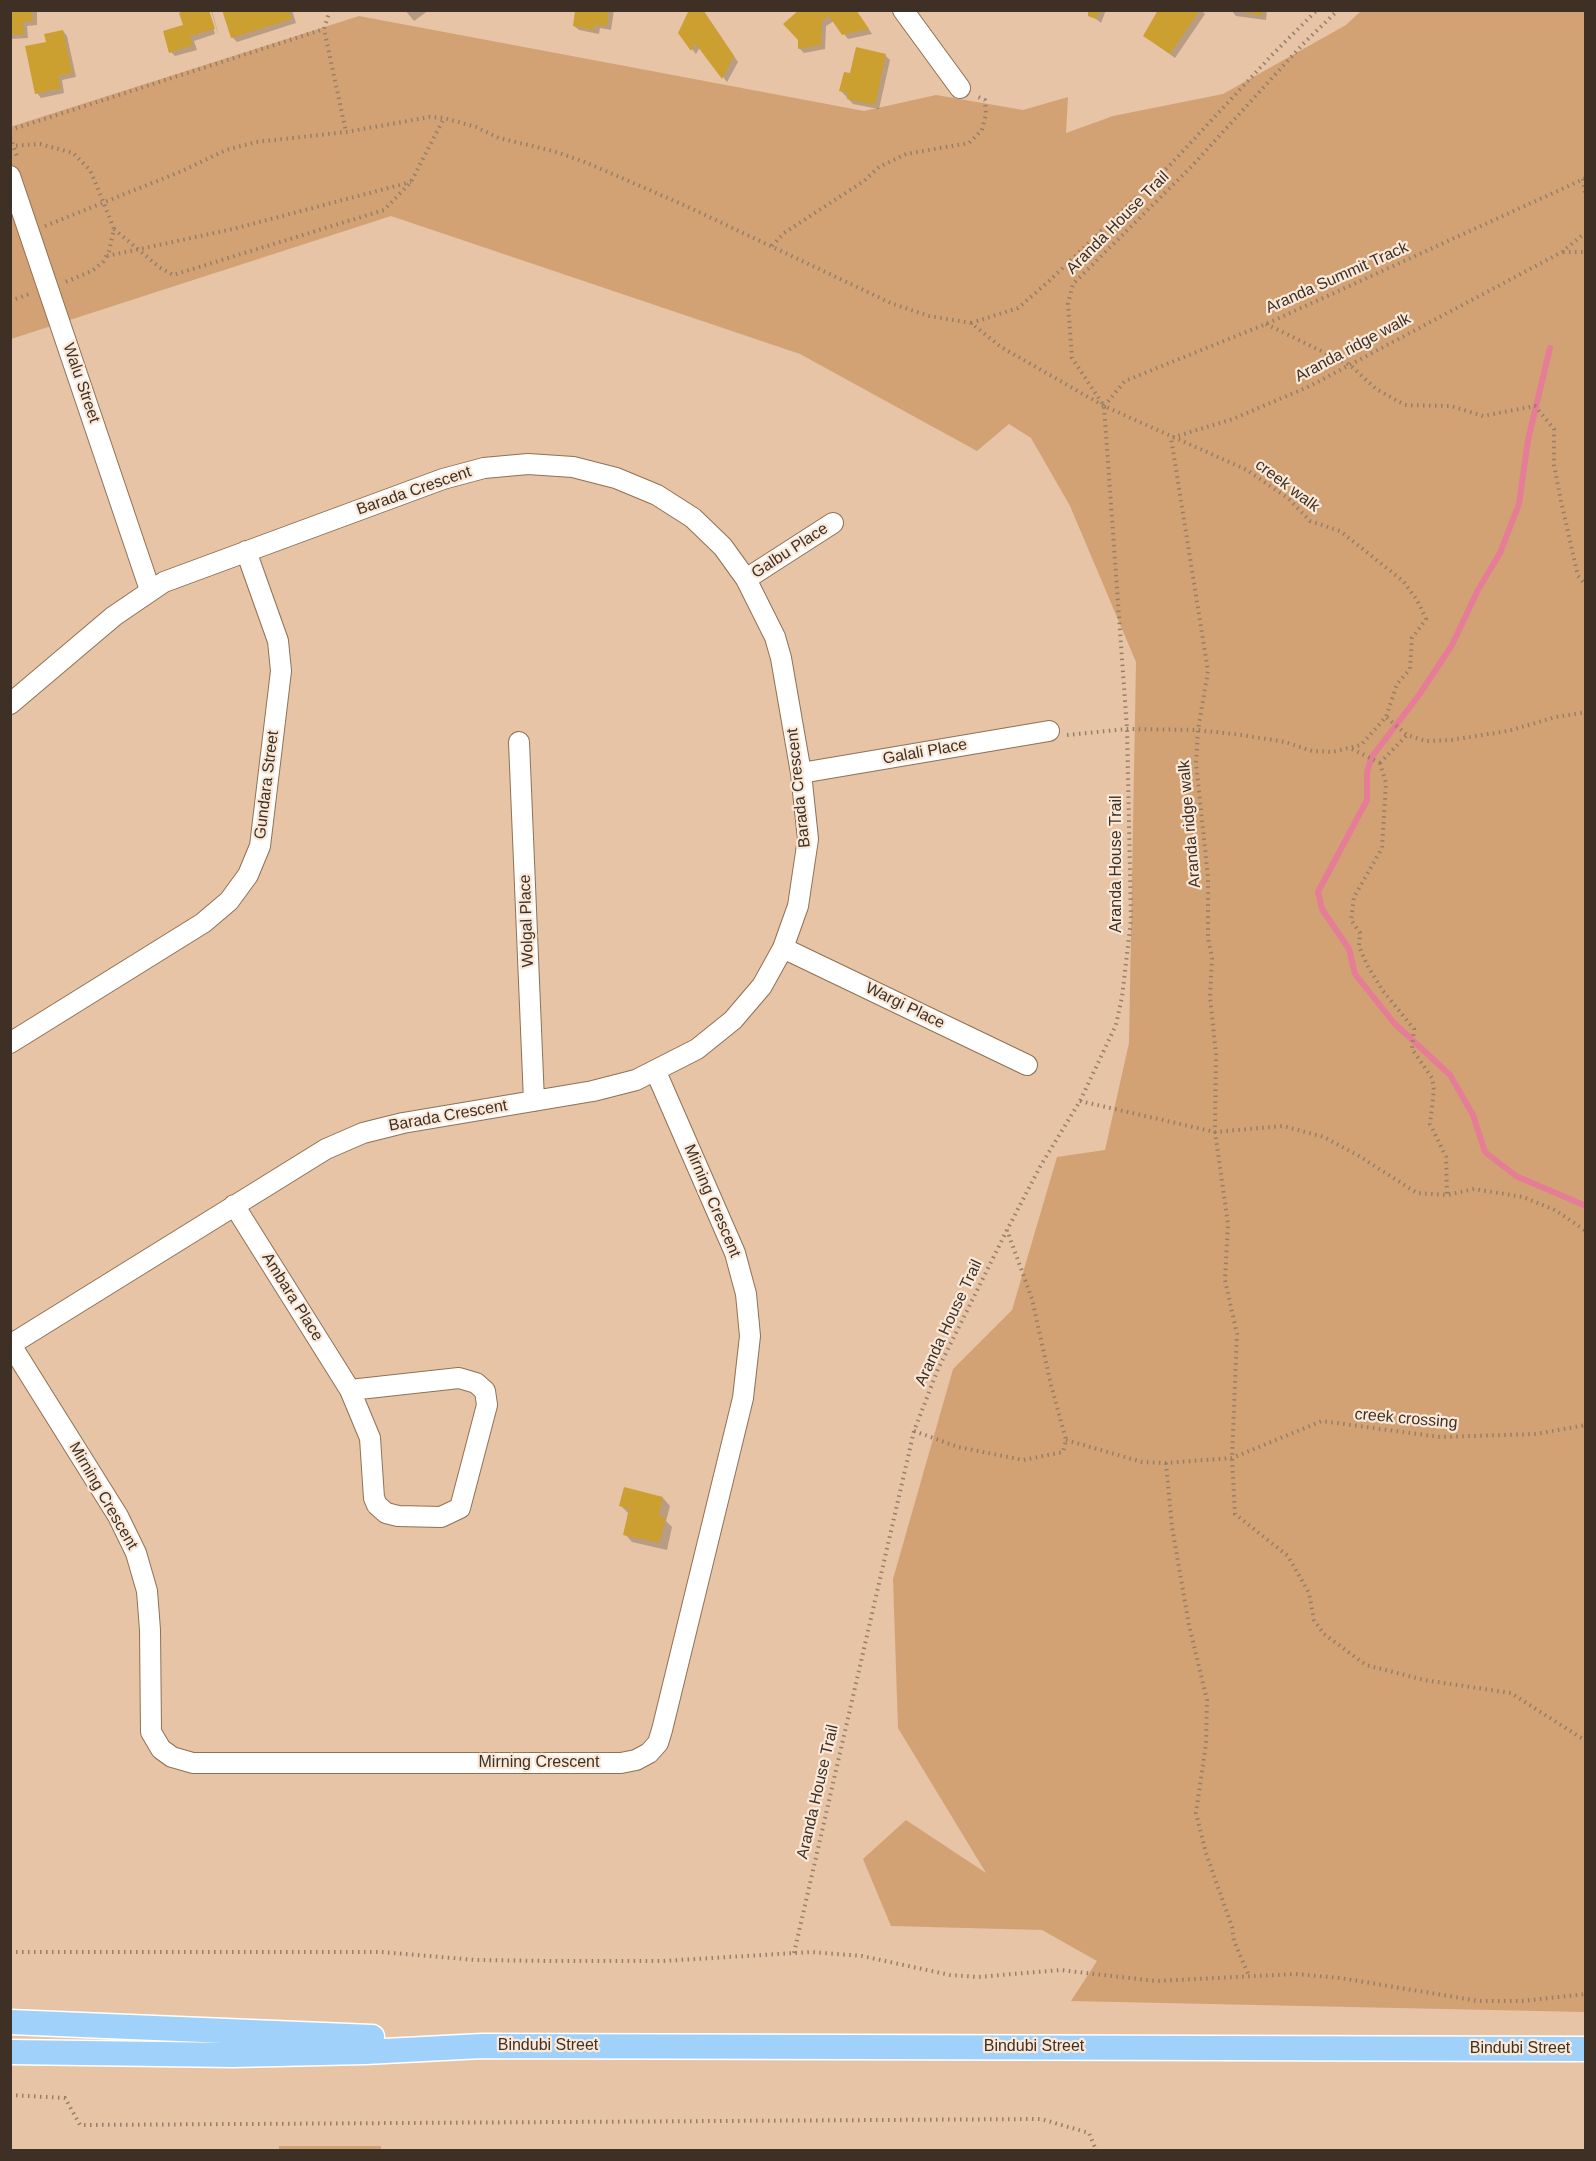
<!DOCTYPE html>
<html>
<head>
<meta charset="utf-8">
<style>
  body { margin:0 }
  #map { position:relative; width:1596px; height:2161px; overflow:hidden; background:#e6c4a5; font-family:Arial,sans-serif }
  canvas { display:block }
  .frame { position:absolute; inset:0; border:12px solid #3e3024; pointer-events:none }
</style>
</head>
<body>
<div id="map">
<canvas width="1596" height="2161"></canvas>
<div class="frame"></div>
</div>
<script>
const g = document.querySelector('canvas').getContext('2d');
g.lineJoin = 'round';
function fillPath(path, color) { g.fillStyle = color; g.fill(path, 'evenodd'); }
const shape = rows => new Path2D(rows.map(r => 'M' + r).join(''));
function stroke(path, color, width, dash) { g.strokeStyle = color; g.lineWidth = width; g.lineCap = dash ? 'butt' : 'round'; g.setLineDash(dash || []); g.stroke(path); }
function drawText(font, color, halo, rows, align = 'center') {
  g.font = font + ' Arial,sans-serif'; g.lineWidth = 4.5; g.setLineDash([]); g.textBaseline = 'middle'; g.strokeStyle = halo; g.fillStyle = color; for (const [text, x, y, turn = 0] of rows) {
    g.save(); g.translate(x, y); g.rotate((+turn || 0) * Math.PI / 180); g.textAlign = isNaN(turn) ? turn : align; if (halo) g.strokeText(text, 0, 0); g.fillText(text, 0, 0); g.restore();
  }
}
const green = shape([
  [1361,11,1585,11,1585,2012,1071,2001,1097,1961,1042,1930,891,1926,863,1859,906,1820,986,1873,898,1728,893,1579,953,1369,1012,1310,1057,1157,1105,1150,1129,1043,1136,662,1070,506,1031,438,1009,424,977,451,800,354,391,216,11,339,10,127,359,16,864,111,936,95,1023,110,1068,97,1066,133,1113,116,1223,94,1346,25],
  [279,2146,381,2146,381,2150,279,2150]
]);
const shadow = shape([
  [10,10,37,10,37,25,27,26,28,38,10,39],
  [208,10,215,34,194,41,197,50,175,56,171,52,185,26],
  [211,10,212,11,218,33,218,34],
  [224,10,292,10,296,23,237,42,232,37],
  [405,10,429,10,414,21],
  [583,10,614,10,611,30,600,28,599,34,579,30,574,26],
  [703,10,738,62,727,82,700,47,696,54,679,33],
  [801,10,856,10,872,34,848,39,834,21,826,26,825,49,804,53,800,49],
  [1085,10,1106,10,1101,23],
  [1160,10,1201,10,1205,14,1175,58,1145,36],
  [1267,10,1266,20,1236,16,1232,11],
  [63,31,67,36,76,77,62,80,64,93,41,98,37,93,47,43],
  [885,55,890,60,879,109,853,104,841,91,851,75],
  [663,1498,670,1506,666,1521,672,1527,667,1550,632,1542,625,1534,628,1513,621,1506]
]);
const stream = shape([
  [1550,348,1528,440,1519,504,1500,553,1478,590,1452,645,1419,695,1371,758,1367,773,1367,800,1318,892,1322,909,1349,949,1355,974,1394,1023,1450,1075,1473,1115,1485,1152,1516,1176,1586,1206]
]);
const building = shape([
  [10,10,32,10,33,21,23,22,24,34,10,35],
  [187,10,209,10,215,29,190,36,193,45,169,53,163,31,183,25,179,13],
  [222,10,289,10,292,19,231,38],
  [582,10,609,10,607,26,595,25,594,30,573,26,575,11],
  [689,10,703,10,734,56,722,79,695,43,691,51,678,33],
  [799,10,856,10,869,29,842,35,829,16,822,21,821,45,798,49,798,40,783,24],
  [1088,10,1100,10,1096,19,1088,16],
  [1158,10,1200,10,1170,54,1143,36],
  [1233,10,1262,10,1262,16],
  [63,30,72,73,58,76,61,88,35,94,25,46,46,42,44,34],
  [856,47,886,54,875,105,847,99,848,93,839,91,844,72,850,73],
  [624,1487,663,1497,659,1516,666,1518,659,1543,623,1535,629,1509,619,1506]
]);
const path = shape([
  [330,10,324,29,346,132],
  [10,130,324,29],
  [10,137,18,159],
  [10,146,40,144,73,153,90,170,103,201,114,229,109,251,103,262,92,271,65,282],
  [1583,179,1586,198],
  [45,226,182,171,226,150,256,142,346,132,430,117,444,118,476,127,499,138,553,151,585,162,686,206,893,304,929,316,971,323,1001,347,1104,406,1247,470,1289,499,1310,521,1340,531,1403,581,1417,600,1426,619,1412,638,1410,669,1397,684,1386,717],
  [114,229,159,267,173,275,384,210,411,182,444,118],
  [1586,232,1562,252,1310,386,1233,419,1171,438,1208,671,1198,730,1196,763,1208,877,1208,938,1212,958,1210,997,1216,1054,1215,1132,1228,1224,1225,1280,1237,1334,1232,1458,1235,1514,1288,1556,1309,1593,1314,1620,1324,1634,1366,1665,1424,1680,1511,1693,1586,1741],
  [772,246,784,233,864,181,879,167,906,154,969,143,982,130,986,114,985,100,976,96],
  [1563,252,1586,252],
  [107,256,233,229,411,182],
  [10,301,32,293],
  [971,323,1018,308,1047,283,1170,165,1272,55,1317,10],
  [1266,324,1350,365,1376,389,1405,405,1451,406,1483,416,1535,406,1554,429,1554,465,1561,501,1578,576,1586,585],
  [1104,406,1125,381,1266,324,1586,178],
  [1067,735,1127,729,1198,730,1242,735,1285,742,1312,751,1332,752,1361,745,1386,717,1407,735,1426,741,1451,740,1508,731,1556,717,1586,712],
  [1352,749,1380,763],
  [1380,763,1386,783,1382,848,1354,897,1351,920,1360,933,1359,946,1367,965,1383,991,1414,1029,1412,1049,1432,1078,1434,1090,1430,1124,1446,1157,1447,1195],
  [1380,763,1407,735],
  [1080,1101,1215,1132,1283,1126,1324,1137,1359,1156,1417,1193,1447,1195,1474,1189,1523,1197,1555,1210,1586,1231],
  [914,1431,958,1447,1023,1460,1063,1452,1066,1440,1051,1385,1032,1299,1007,1230],
  [1066,1440,1142,1462,1166,1463,1232,1458,1322,1421,1440,1437,1536,1434,1586,1425],
  [1166,1463,1172,1527,1189,1625,1207,1700,1206,1744,1196,1813,1206,1853,1232,1927,1234,1941,1249,1976],
  [10,1952,381,1952,476,1960,553,1961,663,1961,811,1952,862,1956,950,1975,978,1977,1060,1970,1156,1981,1296,1974,1340,1978,1479,2001,1522,2001,1586,1994],
  [794,1953,914,1431,938,1369,1007,1230,1041,1165,1080,1101,1116,1025,1122,997,1131,920,1127,729,1104,406,1072,358,1068,304,1073,284,1191,167,1303,44,1338,10],
  [10,2095,65,2098,80,2125,1041,2119,1089,2133,1096,2150]
]);
const minor = shape([
  [903,10,960,88],
  [10,176,150,590],
  [746,579,833,523],
  [10,704,114,616,164,582,443,479,484,468,528,464,573,467,616,478,657,495,693,518,723,547,746,579,775,637,781,658,801,773,808,839,798,906,783,948,762,986,733,1020,697,1049,636,1080,593,1091,403,1123,363,1133,326,1149,10,1345],
  [519,742,534,1101],
  [801,773,1049,731],
  [783,948,1027,1065],
  [10,1043,203,923,229,901,248,875,260,846,281,671,278,641,246,551],
  [234,1205,350,1390,459,1378,476,1383,485,1391,487,1405,460,1508,441,1517,398,1516,386,1513,377,1505,374,1498,370,1438,350,1390],
  [11,1345,118,1516,136,1553,147,1591,150,1630,151,1732,161,1749,172,1757,193,1763,621,1763,636,1760,649,1753,658,1743,662,1730,743,1398,750,1336,746,1294,735,1253,656,1072]
]);
const major = shape([
  [10,2022,372,2037],
  [10,2052,233,2055,365,2052,482,2046,1586,2049]
]);
const streetNames = [
  ["Aranda House Trail",1118,223,-45],
  ["Aranda Summit Track",1337,278,-24],
  ["Aranda ridge walk",1353,348,-28],
  ["Walu Street",81,383,71],
  ["creek walk",1287,486,37],
  ["Barada Crescent",414,491,-19],
  ["Galbu Place",790,551,-33],
  ["Galali Place",925,752,-10],
  ["Gundara Street",267,785,-83],
  ["Barada Crescent",799,788,-96],
  ["Aranda ridge walk",1190,824,-95],
  ["Aranda House Trail",1117,864,-90],
  ["Wolgal Place",527,921,-92],
  ["Wargi Place",905,1006,26],
  ["Barada Crescent",448,1116,-10],
  ["Mirning Crescent",712,1201,67],
  ["Ambara Place",292,1297,58],
  ["Aranda House Trail",949,1323,-65],
  ["creek crossing",1406,1419,5],
  ["Mirning Crescent",103,1496,60],
  ["Mirning Crescent",539,1763],
  ["Aranda House Trail",818,1792,-77],
  ["Bindubi Street",548,2046],
  ["Bindubi Street",1034,2047],
  ["Bindubi Street",1520,2049]
];
fillPath(green, '#d2a274');
fillPath(shadow, '#0003');
stroke(stream, '#e67d97', 6);
fillPath(building, '#cc9f31');
stroke(minor, '#907154', 22);
stroke(major, '#fff', 27);
stroke(path, '#967e68', 4, [1.5, 4.5]);
stroke(minor, '#fff', 20);
stroke(major, '#a0d1fa', 24);
drawText('16px', '#3e3024', '#fae8d8', streetNames);
</script>
</body>
</html>
